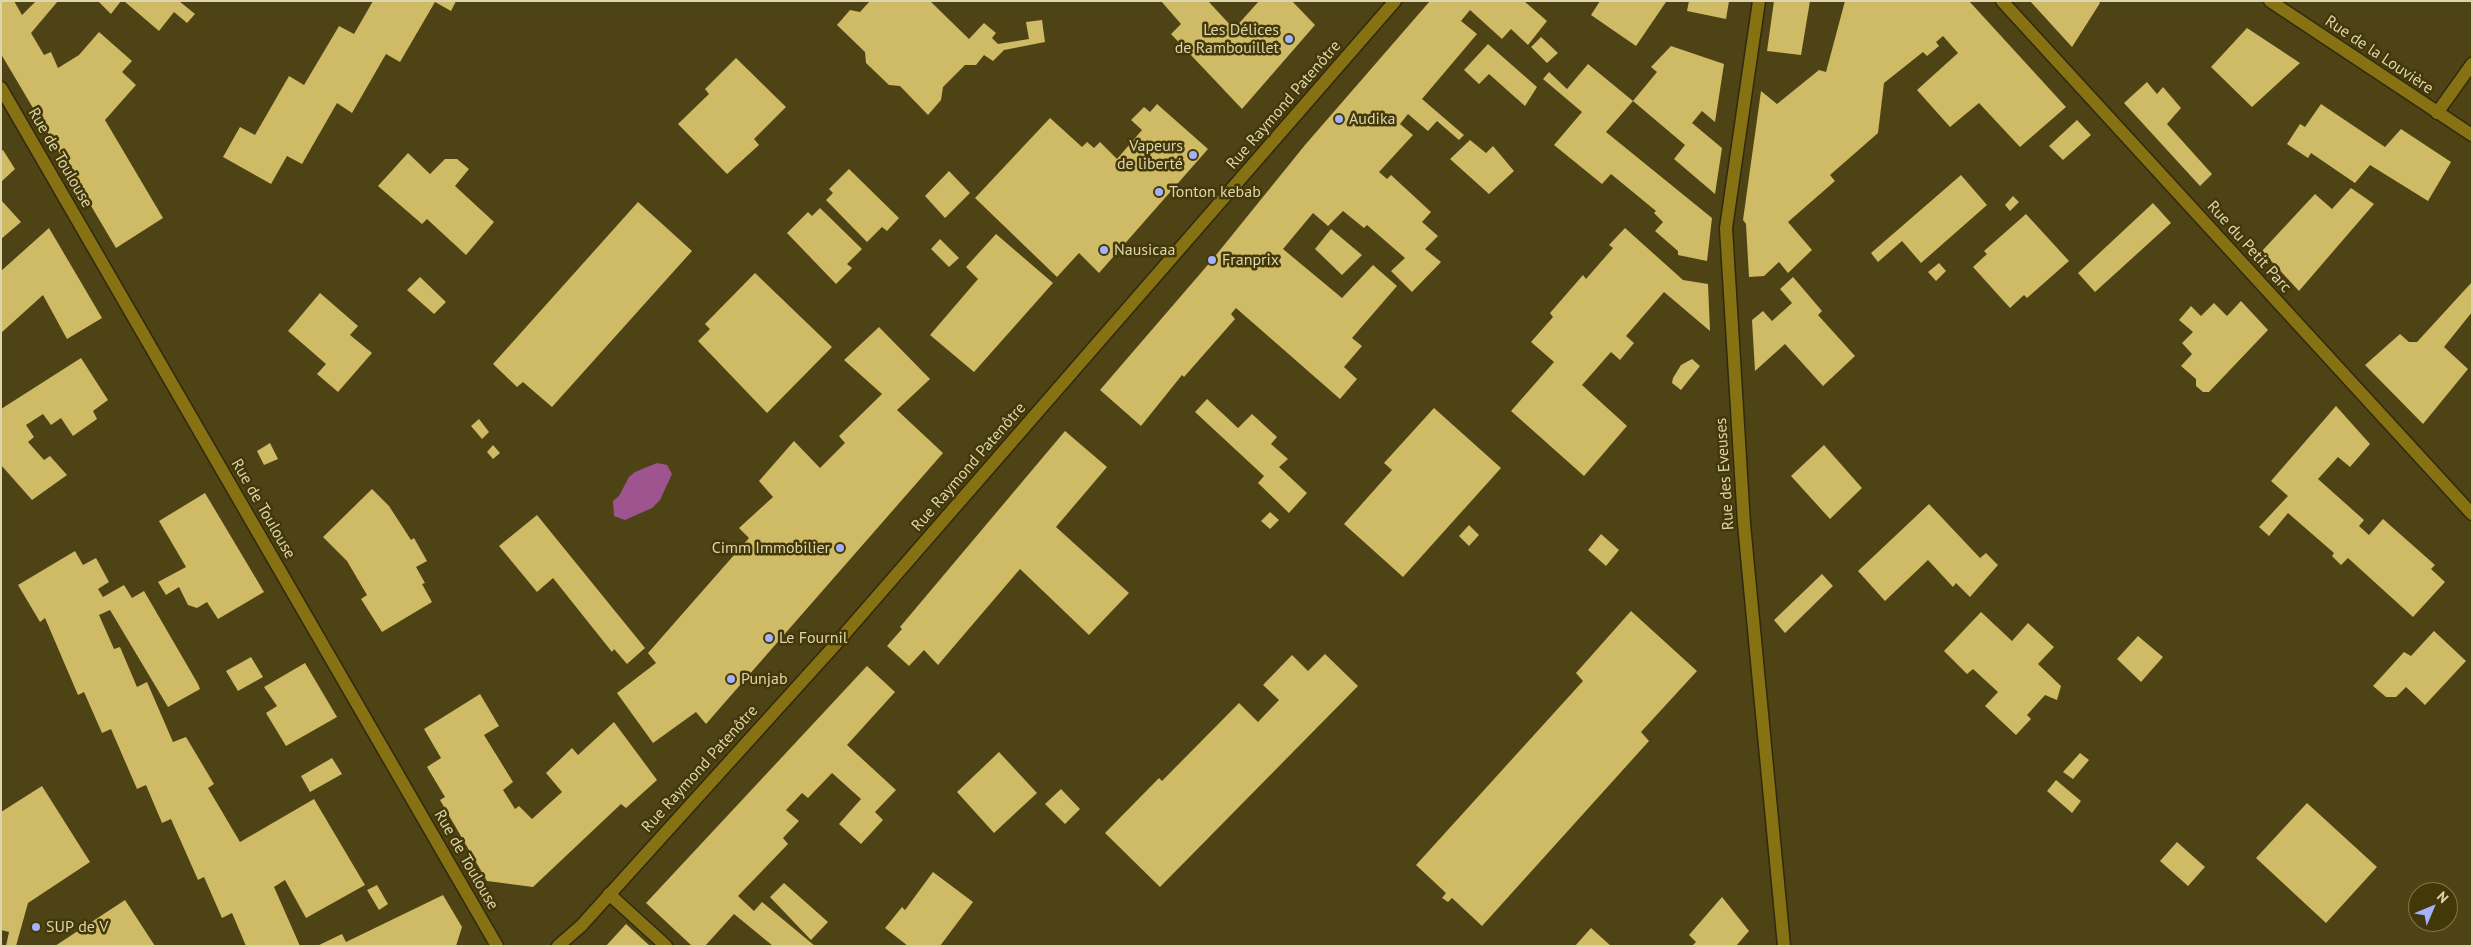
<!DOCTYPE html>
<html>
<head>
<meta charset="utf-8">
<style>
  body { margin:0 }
  #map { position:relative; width:2473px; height:947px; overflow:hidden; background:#4e4315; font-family:"PT Sans",sans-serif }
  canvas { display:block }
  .frame { position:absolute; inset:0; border:2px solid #dfd5ad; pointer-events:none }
  .north { position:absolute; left:2408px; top:882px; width:50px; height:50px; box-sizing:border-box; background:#433808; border:1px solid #81774a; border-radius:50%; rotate:45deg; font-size:14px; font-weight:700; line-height:20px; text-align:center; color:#dfd5ad }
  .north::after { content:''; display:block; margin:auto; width:18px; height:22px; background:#a4b2fc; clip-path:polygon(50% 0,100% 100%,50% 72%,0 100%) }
</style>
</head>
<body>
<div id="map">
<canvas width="2473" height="947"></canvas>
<div class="frame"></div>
<div class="north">N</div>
</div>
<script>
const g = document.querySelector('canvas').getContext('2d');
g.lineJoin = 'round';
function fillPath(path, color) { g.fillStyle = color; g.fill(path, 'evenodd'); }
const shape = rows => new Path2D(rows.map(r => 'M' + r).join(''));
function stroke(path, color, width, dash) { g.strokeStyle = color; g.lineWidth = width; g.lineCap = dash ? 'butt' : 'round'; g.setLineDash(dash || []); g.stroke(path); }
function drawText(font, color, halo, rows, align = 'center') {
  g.font = font + ' "PT Sans",sans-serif'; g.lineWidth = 5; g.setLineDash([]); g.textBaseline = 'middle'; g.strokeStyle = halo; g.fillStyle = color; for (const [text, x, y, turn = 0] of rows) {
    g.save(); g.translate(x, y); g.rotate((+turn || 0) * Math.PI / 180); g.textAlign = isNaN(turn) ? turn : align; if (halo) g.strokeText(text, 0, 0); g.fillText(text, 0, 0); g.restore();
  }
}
const water = shape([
  [657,463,667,465,672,474,660,500,652,508,625,520,614,516,613,501,619,496,629,477,635,472]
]);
const building = shape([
  [1,1,14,1,22,15,36,1,58,1,31,33,44,55,51,52,58,68,79,55,99,32,132,61,122,72,136,85,105,120,163,218,116,248,1,54],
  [98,1,121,1,111,14],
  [124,1,179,1,195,14,187,23,174,12,159,31],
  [373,1,456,1,451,11,435,2,400,62,386,54,352,113,337,103,302,164,287,156,271,184,223,157,240,127,255,135,289,76,304,85,339,26,354,34],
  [870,1,930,1,969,39,984,23,996,33,992,38,998,44,1029,39,1026,22,1042,20,1045,42,1004,50,993,61,984,55,976,65,965,65,943,87,941,100,928,115,900,86,889,85,866,63,865,52,837,25,850,10,860,12],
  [1161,1,1208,1,1234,29,1259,1,1292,1,1315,25,1242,109,1171,34,1181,24],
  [1430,1,1524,1,1547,21,1528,45,1511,29,1502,39,1470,10,1461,21,1477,34,1422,99,1464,135,1459,140,1437,121,1428,131,1408,114,1400,124,1413,135,1379,172,1387,179,1391,175,1431,212,1422,222,1438,236,1425,249,1441,262,1412,292,1391,271,1405,258,1367,225,1364,228,1343,211,1328,226,1313,213,1283,249,1342,298,1373,265,1397,286,1352,338,1362,346,1344,367,1357,379,1340,399,1236,308,1231,314,1235,319,1184,377,1182,375,1141,426,1100,390,1212,260,1305,145],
  [1600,1,1665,1,1666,2,1636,46,1591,15],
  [1689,1,1729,1,1726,19,1687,11],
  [1774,1,1810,1,1801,55,1767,51],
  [1845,1,1969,1,2066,107,2020,147,1979,103,1950,127,1917,90,1958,53,1943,36,1936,42,1939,46,1927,56,1923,52,1884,83,1878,133,1830,175,1835,181,1788,222,1812,250,1788,273,1779,262,1764,276,1749,277,1746,224,1743,220,1761,91,1777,104,1819,70,1826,72],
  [2030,1,2098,1,2100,3,2072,47],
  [2247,28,2300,63,2252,107,2211,67],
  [1541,37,1558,53,1547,63,1531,47],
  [1488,44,1537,87,1525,106,1489,74,1479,84,1464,70],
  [1671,46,1724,64,1715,122,1702,111,1692,123,1722,148,1715,194,1674,159,1685,145,1633,101,1657,72,1651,67],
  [736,58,786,107,754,139,759,145,727,174,678,124,709,94,705,89],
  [1588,64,1633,101,1606,132,1712,218,1707,261,1678,255,1678,251,1655,231,1663,222,1654,213,1656,211,1611,174,1602,184,1554,145,1582,112,1543,79,1549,72,1567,89],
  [2147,82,2157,94,2163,87,2181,108,2167,124,2212,174,2200,186,2124,103],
  [1157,104,1208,149,1099,273,1079,253,1057,277,975,198,1050,118,1082,147,1087,142,1094,148,1100,142,1117,159,1142,130,1131,120,1144,107,1150,112],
  [2321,104,2385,147,2401,129,2451,162,2428,201,2370,165,2355,183,2311,153,2308,158,2287,144,2300,124,2305,127],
  [2077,120,2091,135,2063,160,2049,146],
  [1470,140,1486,153,1493,146,1514,171,1489,194,1450,159],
  [3,150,15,169,1,182,1,151],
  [408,153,430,174,445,159,457,159,469,169,455,186,494,222,466,255,427,219,422,224,378,186],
  [849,169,899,218,887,231,882,227,867,242,826,200,833,193,829,189],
  [949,171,970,193,945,218,925,196],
  [1961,175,1987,205,1921,263,1902,241,1878,262,1871,253],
  [2351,188,2374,204,2299,291,2262,251,2315,194,2332,209],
  [2013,196,2019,202,2010,211,2005,205],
  [1,200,21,222,1,239],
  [638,202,692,251,552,407,523,382,517,387,493,364],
  [2153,203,2171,223,2095,292,2078,273],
  [820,208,862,249,847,264,852,268,836,284,787,233,808,212,812,216],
  [2026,214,2069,261,2027,298,2024,295,2010,308,1973,267,1987,254,1984,251],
  [49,228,102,318,67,339,43,295,1,333,1,271],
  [1625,228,1683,280,1708,284,1710,331,1664,292,1626,336,1634,343,1620,360,1611,352,1582,385,1627,426,1584,476,1511,411,1554,362,1531,342,1553,317,1550,313,1583,275,1586,279,1613,248,1609,245],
  [1331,229,1362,255,1342,275,1315,249],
  [996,234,1053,283,974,372,930,335,978,279,966,267],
  [940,239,959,258,949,267,931,249],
  [1939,263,1946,271,1936,281,1928,272],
  [755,273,832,347,767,413,698,341,710,329,705,324],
  [420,277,446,302,434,314,407,290],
  [1793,277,1822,311,1818,315,1855,356,1823,386,1785,344,1755,371,1752,320,1763,311,1772,321,1792,303,1780,289],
  [2472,282,2472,312,2444,347,2468,369,2423,424,2365,365,2400,334,2409,342,2417,342],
  [320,293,358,326,350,335,372,353,338,392,317,374,326,364,288,331],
  [2241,301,2268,330,2209,392,2203,392,2196,386,2196,379,2181,366,2192,354,2182,343,2193,332,2179,320,2191,306,2201,316,2214,303,2227,316],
  [879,327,930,379,897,410,943,453,706,724,696,712,653,743,617,693,656,663,648,653,749,538,739,528,773,497,759,481,794,441,820,468,845,443,839,436,882,394,844,360],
  [81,358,108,400,93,411,97,419,73,436,61,418,51,425,43,414,26,425,34,437,28,442,44,460,50,456,67,475,32,500,1,465,1,409],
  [1692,359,1700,366,1681,390,1672,383,1673,378,1681,365],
  [1207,399,1238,428,1252,414,1277,437,1271,444,1288,459,1279,467,1307,493,1289,513,1258,483,1264,476,1195,412],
  [2336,406,2370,444,2350,467,2338,457,2318,479,2364,520,2359,526,2369,535,2383,519,2435,565,2431,569,2445,582,2413,617,2348,558,2341,565,2332,556,2334,553,2288,513,2269,536,2259,527,2288,496,2271,481],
  [1434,408,1501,468,1403,577,1344,524,1392,470,1384,463],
  [479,419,489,432,482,439,471,426],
  [1065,431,1107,467,1056,527,1129,593,1089,635,1020,569,938,665,924,650,909,666,887,646,902,629,900,627],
  [270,443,278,459,264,465,257,451],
  [493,445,500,453,493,459,487,452],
  [1824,445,1862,488,1830,519,1791,476],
  [372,489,389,506,411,540,414,538,427,561,416,567,425,583,422,584,432,602,382,632,361,599,367,595,347,561,323,537],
  [205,493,264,592,218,619,207,602,197,608,188,605,179,587,166,595,158,582,186,567,159,521],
  [1929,504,1980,558,1986,553,1998,565,1970,597,1956,583,1953,587,1928,560,1885,601,1858,571],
  [1270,512,1279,520,1270,529,1261,521],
  [537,515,645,648,627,664,614,649,612,652,553,578,537,592,499,546],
  [1469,525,1479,535,1469,546,1459,536],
  [1601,534,1619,550,1606,566,1588,550],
  [75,551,83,565,96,558,109,582,98,589,103,597,124,585,132,598,144,591,198,684,200,689,168,707,110,610,99,615,114,649,120,647,137,687,147,682,173,742,186,737,214,784,208,788,240,842,314,799,365,885,306,918,285,880,274,887,300,946,246,946,232,913,222,918,204,877,198,880,171,819,162,823,146,785,137,789,111,729,102,733,84,692,78,695,45,618,40,622,18,585],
  [1822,574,1833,586,1785,633,1774,620],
  [1631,611,1697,671,1641,732,1649,741,1482,926,1452,898,1448,902,1442,898,1446,893,1416,865,1583,681,1576,673],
  [1981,612,2012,641,2028,623,2054,647,2038,664,2061,686,2057,700,2045,695,2027,715,2031,719,2016,735,1985,706,1998,692,1973,669,1967,674,1944,651],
  [2434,631,2466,661,2425,705,2406,687,2396,697,2386,697,2373,686,2404,652,2411,656],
  [2138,636,2163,657,2141,682,2117,659],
  [1325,654,1358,686,1160,887,1105,833,1159,778,1162,781,1239,703,1258,722,1279,700,1263,685,1292,655,1308,671],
  [251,657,263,677,238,691,226,671],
  [305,663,337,717,286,746,266,713,277,706,264,687],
  [867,666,895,692,847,745,896,790,875,812,883,820,861,844,839,824,861,799,832,773,808,798,802,793,786,810,799,821,783,838,788,844,738,896,754,911,762,902,815,946,773,946,734,914,705,946,692,946,646,903],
  [480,694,499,726,484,735,513,782,503,790,515,809,519,806,532,819,562,792,546,773,572,748,578,755,614,722,657,780,626,808,621,804,533,887,487,881,440,800,445,797,427,767,441,758,424,729],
  [999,752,1037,793,994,833,957,792],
  [2080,753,2089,760,2073,779,2063,772],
  [332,758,342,774,310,792,301,776],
  [2056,780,2081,801,2072,813,2047,791],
  [42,786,90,862,28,903,16,946,6,946,9,932,1,930,1,812],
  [1061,789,1080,809,1065,824,1045,804],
  [2307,803,2377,867,2326,923,2256,858],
  [2177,842,2205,867,2188,886,2160,861],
  [933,872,973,902,940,946,908,946,885,928,902,907,905,910],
  [784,883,828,922,811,940,770,897],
  [377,885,388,904,379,910,367,890],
  [443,895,462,927,456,946,317,946,342,934,346,942],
  [1722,897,1749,931,1736,946,1692,946,1696,942,1689,935],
  [125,900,155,946,55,946],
  [626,924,650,946,606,946],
  [1591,928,1611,946,1575,946]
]);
const service = shape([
  [609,894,666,946]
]);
const minor = shape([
  [1759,1,1726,228,1744,524,1784,946],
  [2002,1,2472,514],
  [1,88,497,946],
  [2437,113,2472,64]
]);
const secondary = shape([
  [2270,1,2472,135],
  [558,946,581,926,835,645,1395,1]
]);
const markers = [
  [1289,39,5,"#a4b2fc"],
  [1339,119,5,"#a4b2fc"],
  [1193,155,5,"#a4b2fc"],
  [1159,192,5,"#a4b2fc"],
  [1104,250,5,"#a4b2fc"],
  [1212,260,5,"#a4b2fc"],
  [840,548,5,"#a4b2fc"],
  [769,638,5,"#a4b2fc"],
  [731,679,5,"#a4b2fc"],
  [36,927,5,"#a4b2fc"]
];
const poiNames = [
  ["Les Délices",1279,30,"right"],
  ["de Rambouillet",1279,48,"right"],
  ["Audika",1349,119],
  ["Vapeurs",1183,146,"right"],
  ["de liberté",1183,164,"right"],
  ["Tonton kebab",1169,192],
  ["Nausicaa",1114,250],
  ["Franprix",1222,260],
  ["Cimm Immobilier",830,548,"right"],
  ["Le Fournil",779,638],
  ["Punjab",741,679],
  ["SUP de V",46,927]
];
const streetNames = [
  ["Rue de la Louvière",2379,55,34],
  ["Rue Raymond Patenôtre",1284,105,-49],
  ["Rue de Toulouse",60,158,60],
  ["Rue du Petit Parc",2249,247,48],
  ["Rue Raymond Patenôtre",969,467,-49],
  ["Rue des Eveuses",1725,474,-94],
  ["Rue de Toulouse",263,509,60],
  ["Rue Raymond Patenôtre",700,769,-48],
  ["Rue de Toulouse",466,860,60]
];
fillPath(water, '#9e558f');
fillPath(building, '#cfba65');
stroke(service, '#30290e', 15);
stroke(minor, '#30290e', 15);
stroke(secondary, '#30290e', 15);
stroke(service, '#867212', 12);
stroke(minor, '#867212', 12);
stroke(secondary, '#867212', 12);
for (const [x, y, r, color] of markers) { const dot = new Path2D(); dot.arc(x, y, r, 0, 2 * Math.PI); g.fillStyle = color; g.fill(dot); stroke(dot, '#433808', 2); }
drawText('16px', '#dfd5ad', '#433808', poiNames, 'left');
drawText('16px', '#dfd5ad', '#433808', streetNames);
</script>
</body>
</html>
